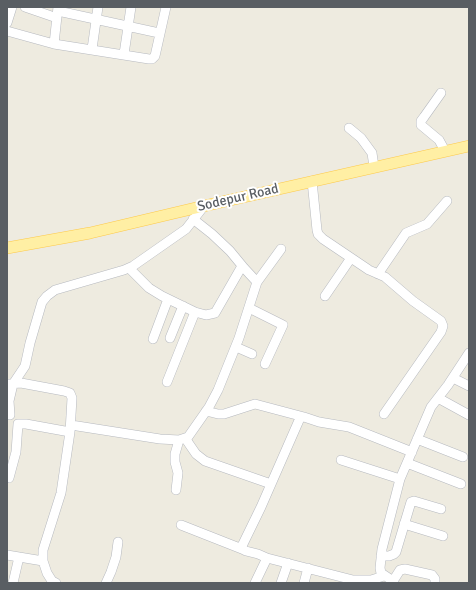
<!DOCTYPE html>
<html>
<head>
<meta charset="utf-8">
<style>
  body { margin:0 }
  #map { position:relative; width:476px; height:590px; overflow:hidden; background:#eeebe0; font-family:Signika,sans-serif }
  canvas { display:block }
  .frame { position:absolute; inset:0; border:8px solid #595e63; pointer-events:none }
</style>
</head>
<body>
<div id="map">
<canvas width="476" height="590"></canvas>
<div class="frame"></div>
</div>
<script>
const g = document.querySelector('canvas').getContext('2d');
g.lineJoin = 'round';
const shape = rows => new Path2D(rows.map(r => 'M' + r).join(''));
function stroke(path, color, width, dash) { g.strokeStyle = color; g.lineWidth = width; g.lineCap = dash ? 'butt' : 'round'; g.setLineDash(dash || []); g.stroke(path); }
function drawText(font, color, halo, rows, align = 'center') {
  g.font = font + ' Signika,sans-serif'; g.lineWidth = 4; g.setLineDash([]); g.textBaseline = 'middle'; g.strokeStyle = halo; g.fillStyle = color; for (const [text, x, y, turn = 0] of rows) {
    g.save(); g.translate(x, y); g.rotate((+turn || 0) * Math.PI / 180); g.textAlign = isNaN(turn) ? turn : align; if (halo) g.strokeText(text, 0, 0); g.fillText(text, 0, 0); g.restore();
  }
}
const minor = shape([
  [25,7,57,18],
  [58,7,54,44,149,59,152,59,155,56,166,7],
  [58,11,159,33],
  [7,23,12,7],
  [7,31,54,44],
  [92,49,98,7],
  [124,54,131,7],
  [441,93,424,117,421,121,421,125,439,140,445,151],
  [349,128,361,138,372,153,374,167],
  [312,181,317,230,318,234,323,239,369,270,385,277,413,301,441,321,443,326,441,332,384,414],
  [129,268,149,288,162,296,195,312,206,315,215,313,242,266],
  [378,274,406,233,427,224,447,201],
  [257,282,281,249],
  [325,296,351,258],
  [249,308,283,325,265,364],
  [170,338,183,306],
  [153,339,168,299],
  [236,347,252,354],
  [453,378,469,386],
  [167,382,195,312],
  [9,384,21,383,64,391,70,393,72,398,70,432,61,493,43,550,43,561,47,573,52,581,56,583],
  [438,398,469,415],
  [206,411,218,414,224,414,255,404,304,417],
  [10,415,9,401,13,384,25,366,30,343,42,302,47,296,55,290,124,270,133,266,186,229,204,206],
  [71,425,160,439,179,440,188,437,209,407,218,390,239,338,257,282,244,268,230,251,212,234,193,219],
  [185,438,196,454,205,461,271,484],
  [417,439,463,457],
  [341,460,400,479],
  [407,463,461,484],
  [9,478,16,452,18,424,26,424,70,432],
  [176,490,178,473,175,462,175,454,179,440],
  [404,524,443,536],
  [181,525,242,549],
  [7,555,43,561],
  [381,556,389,556,394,554,396,552,411,502,414,501,441,509],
  [267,558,353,580,371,580,384,576],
  [393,581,400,570,405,569,432,575,435,579,435,583],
  [13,583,19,557],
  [106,583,111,572,116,557,118,542],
  [255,583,267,558,258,554,246,551,242,549,242,546,261,507,300,418,304,417,319,422,349,427,412,452],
  [281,583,288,563],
  [304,583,308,568],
  [394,583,393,581,381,573,380,568,382,549,400,479,431,407,448,385,469,353]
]);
const major = shape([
  [7,248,90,233,204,206,469,146]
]);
const streetNames = [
  ["Sodepur Road",238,198,-13]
];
stroke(minor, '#b6b9bf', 10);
stroke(major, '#fdc94a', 12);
stroke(minor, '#fff', 9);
stroke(major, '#ffefa4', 11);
drawText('14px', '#595e63', '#fff', streetNames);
</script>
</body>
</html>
